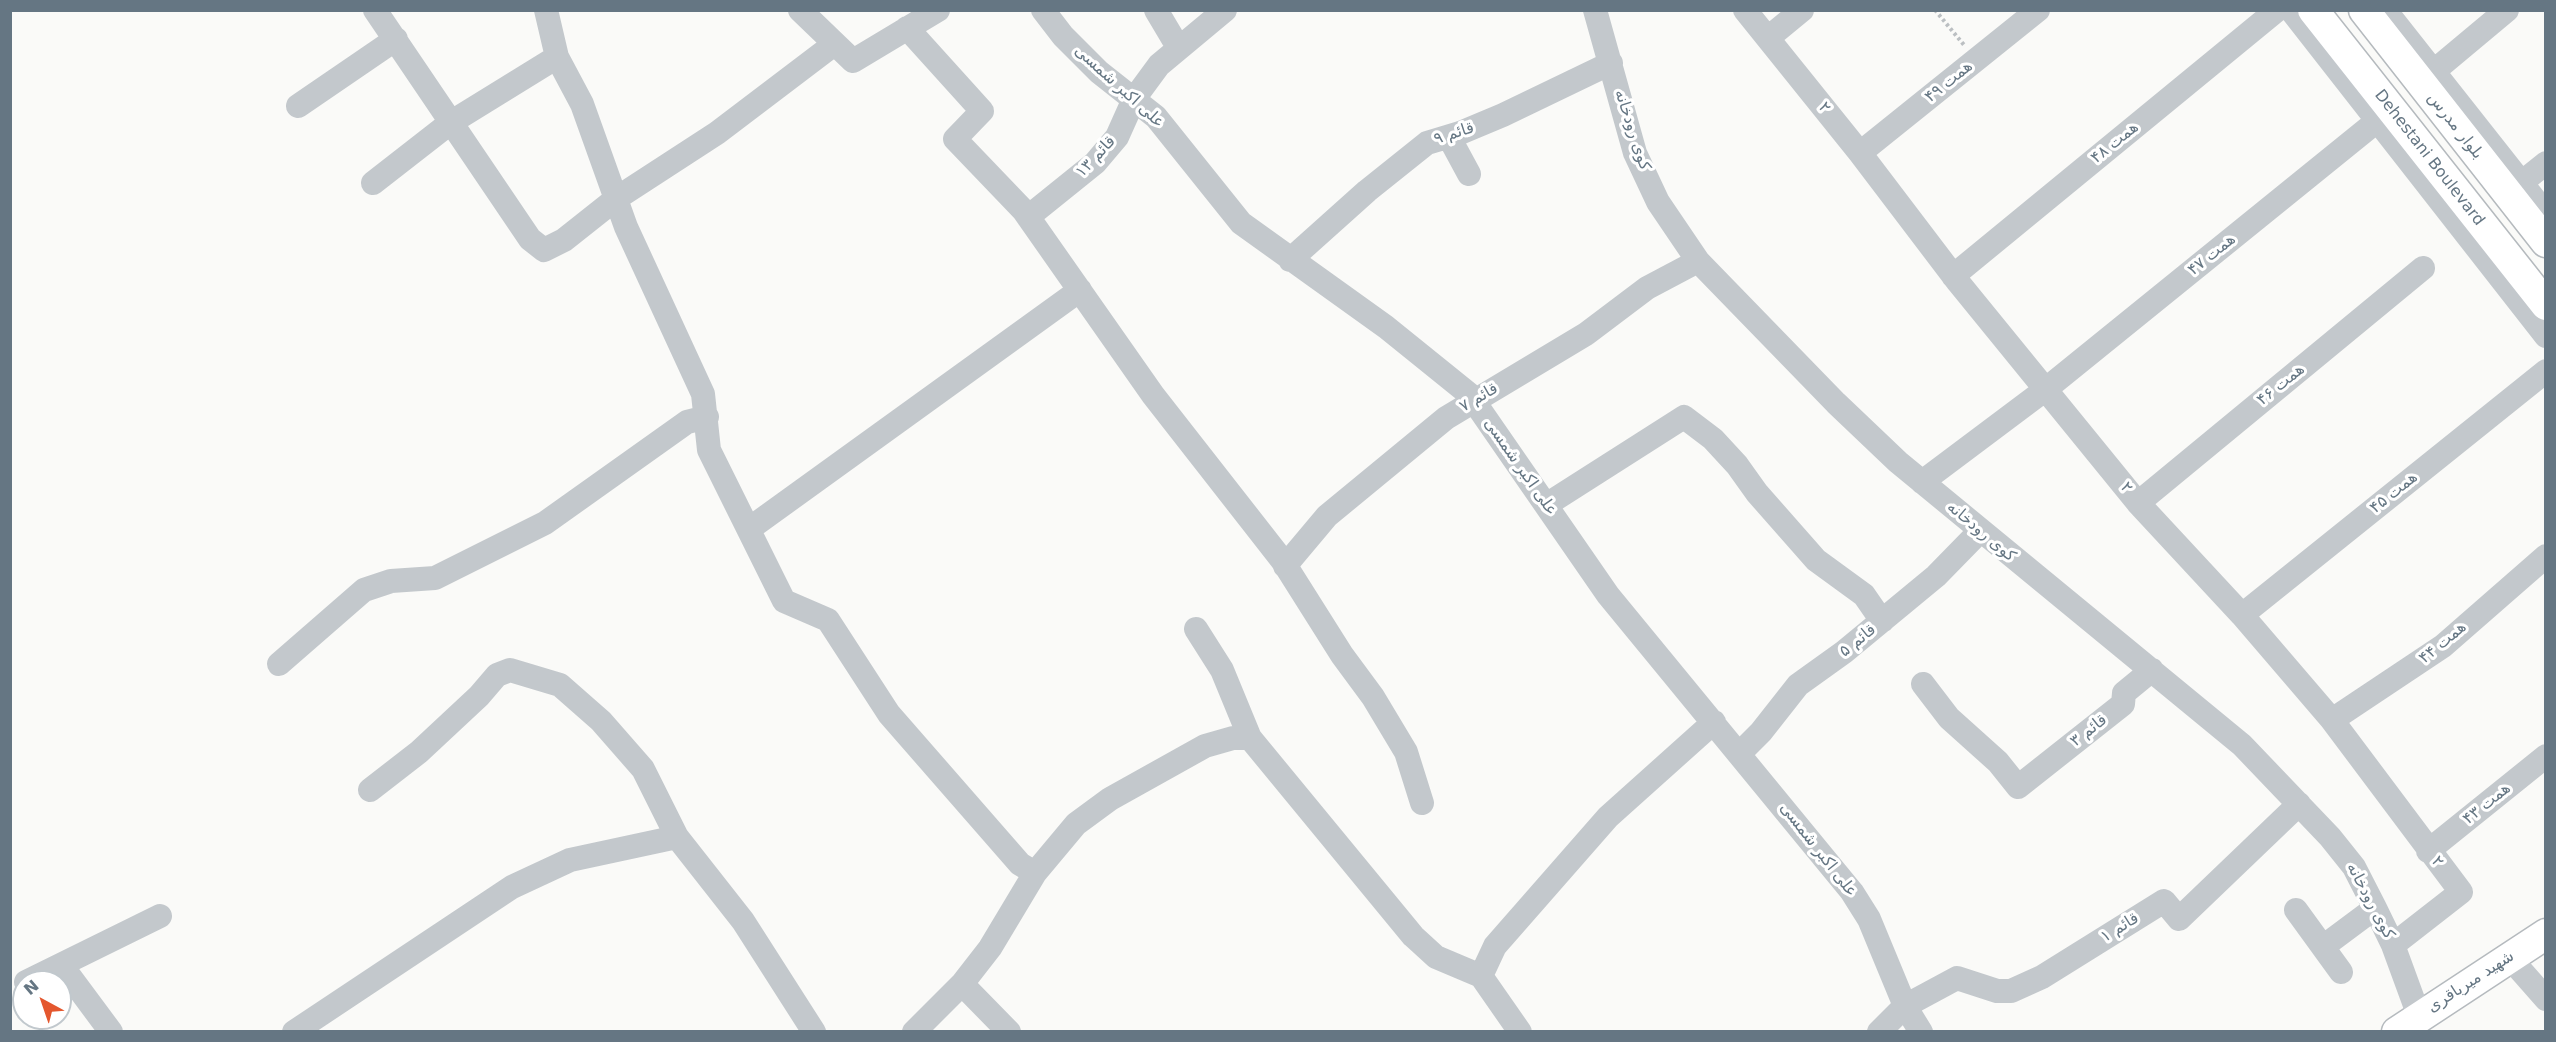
<!DOCTYPE html>
<html>
<head>
<meta charset="utf-8">
<style>
  body { margin:0 }
  #map { position:relative; width:2556px; height:1042px; overflow:hidden; background:#fafaf8; font-family:"DejaVu Sans",sans-serif }
  canvas { display:block }
  .frame { position:absolute; inset:0; border:12px solid #657683; pointer-events:none }
  .north { position:absolute; left:12px; top:970px; width:60px; height:60px; box-sizing:border-box; background:#fff; border:2px solid #c1c8cd; border-radius:50%; rotate:320deg; font-size:16px; font-weight:700; line-height:24px; text-align:center; color:#657683 }
  .north::after { content:''; display:block; margin:auto; width:21px; height:27px; background:#e4572e; clip-path:polygon(50% 0,100% 100%,50% 72%,0 100%) }
</style>
</head>
<body>
<div id="map">
<canvas width="2556" height="1042"></canvas>
<div class="frame"></div>
<div class="north">N</div>
</div>
<script>
const g = document.querySelector('canvas').getContext('2d');
g.lineJoin = 'round';
const shape = rows => new Path2D(rows.map(r => 'M' + r).join(''));
function stroke(path, color, width, dash) { g.strokeStyle = color; g.lineWidth = width; g.lineCap = dash ? 'butt' : 'round'; g.setLineDash(dash || []); g.stroke(path); }
function drawText(font, color, halo, rows, align = 'center') {
  g.font = font + ' "DejaVu Sans","Noto Naskh Arabic",sans-serif'; g.lineWidth = 6; g.setLineDash([]); g.textBaseline = 'middle'; g.strokeStyle = halo; g.fillStyle = color; for (const [text, x, y, turn = 0] of rows) {
    g.save(); g.translate(x, y); g.rotate((+turn || 0) * Math.PI / 180); g.textAlign = isNaN(turn) ? turn : align; if (halo) g.strokeText(text, 0, 0); g.fillText(text, 0, 0); g.restore();
  }
}
const path = shape([
  [1935,10,1964,45]
]);
const minor = shape([
  [375,10,530,239,544,250,564,240,617,198,717,133,833,45],
  [546,10,557,57,582,104,626,227,703,394,709,450,784,601,828,620,889,714,1020,864,1035,873],
  [800,10,853,61,938,10],
  [1043,10,1063,36,1099,72,1156,117,1241,223,1386,327,1469,394,1608,595,1852,892,1869,919,1905,1006,1921,1032],
  [1156,10,1178,47],
  [1595,10,1635,153,1658,202,1698,261,1836,403,1898,462,2242,745,2330,837,2354,867,2375,908,2393,945,2419,1016],
  [1745,10,1860,153,1958,282,2138,503,2242,615,2332,720,2461,892,2393,945],
  [2291,10,2546,336],
  [2385,10,2546,214],
  [907,28,982,111,955,139,1024,211,1153,395,1282,560,1342,655,1373,697,1406,752,1422,803],
  [1768,38,1802,10],
  [2434,71,2507,10],
  [298,106,396,39],
  [1449,137,1469,174],
  [1860,153,2038,10],
  [373,183,450,123,557,57],
  [2521,183,2546,163],
  [1028,217,1095,163,1117,137,1134,99,1159,65,1225,10],
  [1290,260,1367,191,1427,143,1460,133,1503,115,1611,63],
  [1953,276,2277,10],
  [1922,482,2046,389,2377,121],
  [2138,503,2423,268],
  [1546,505,1684,417,1713,439,1737,465,1757,493,1816,560,1864,595,1882,621],
  [749,529,1080,290],
  [1285,566,1327,516,1446,418,1586,334,1647,288,1698,261],
  [2242,615,2546,371],
  [1196,629,1222,670,1250,738,1413,936,1436,957,1481,976],
  [279,664,364,590,391,581,435,578,545,523,687,422,707,417],
  [1923,684,1949,718,1998,762,2018,787,2123,704,2124,693,2152,670],
  [2332,720,2443,646,2546,556],
  [1740,753,1761,732,1798,685,1844,652,1936,576,1980,531],
  [370,790,419,752,479,696,497,675,510,670,560,685,601,721,643,769,677,837,743,921,814,1032],
  [2428,851,2546,756],
  [2296,910,2341,972],
  [2324,946,2375,908],
  [2509,957,2546,999],
  [62,966,111,1032],
  [26,982,160,916],
  [962,984,1009,1032],
  [294,1032,512,887,570,860,677,837],
  [914,1032,962,984,990,948,1035,873,1076,824,1110,799,1205,746,1233,738,1250,738],
  [1520,1032,1481,976,1495,946,1608,817,1714,722],
  [1879,1032,1905,1006,1957,978,1997,991,2011,991,2042,977,2164,901,2179,919,2299,804]
]);
const major = shape([
  [2313,10,2546,305],
  [2364,10,2546,242],
  [2397,1032,2546,934]
]);
const streetNames = [
  ["همت ۴۹",1949,82,-39],
  ["علی اکبر شمسی",1119,87,42],
  ["۲",1824,108,51],
  ["بلوار مدرس",2455,126,52],
  ["کوی رودخانه",1632,130,72],
  ["قائم ۹",1454,134,-18],
  ["همت ۴۸",2115,143,-39],
  ["قائم ۱۳",1096,157,-47],
  ["Dehestani Boulevard",2429,158,52],
  ["همت ۴۷",2212,255,-39],
  ["همت ۴۶",2281,385,-39],
  ["قائم ۷",1479,398,-30],
  ["علی اکبر شمسی",1520,467,55],
  ["۲",2126,488,51],
  ["همت ۴۵",2394,493,-39],
  ["کوی رودخانه",1981,532,40],
  ["قائم ۵",1858,641,-39],
  ["همت ۴۴",2443,643,-40],
  ["قائم ۳",2089,731,-38],
  ["همت ۴۳",2487,804,-39],
  ["علی اکبر شمسی",1818,850,52],
  ["۲",2437,862,51],
  ["کوی رودخانه",2370,901,62],
  ["قائم ۱",2120,928,-32],
  ["شهید میرباقری",2471,982,-33]
];
stroke(major, '#b5babe', 33);
stroke(path, '#bbbfc2', 4, [3, 3]);
stroke(minor, '#c3c8cc', 24);
stroke(major, '#fff', 30);
drawText('16px', '#657683', '#fff', streetNames);
</script>
</body>
</html>
